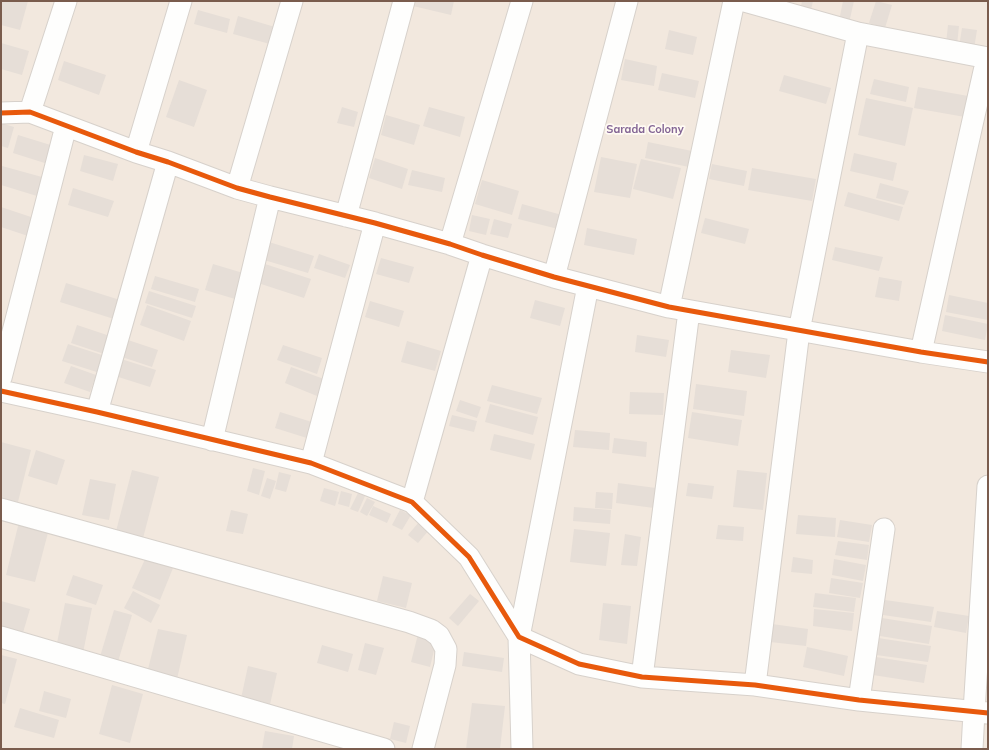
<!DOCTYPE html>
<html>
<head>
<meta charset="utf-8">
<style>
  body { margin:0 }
  #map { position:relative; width:989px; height:750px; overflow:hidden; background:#f9f5f0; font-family:Mulish,sans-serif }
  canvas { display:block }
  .frame { position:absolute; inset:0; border:2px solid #7a5c4d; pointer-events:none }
</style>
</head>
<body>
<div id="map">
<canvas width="989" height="750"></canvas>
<div class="frame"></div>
</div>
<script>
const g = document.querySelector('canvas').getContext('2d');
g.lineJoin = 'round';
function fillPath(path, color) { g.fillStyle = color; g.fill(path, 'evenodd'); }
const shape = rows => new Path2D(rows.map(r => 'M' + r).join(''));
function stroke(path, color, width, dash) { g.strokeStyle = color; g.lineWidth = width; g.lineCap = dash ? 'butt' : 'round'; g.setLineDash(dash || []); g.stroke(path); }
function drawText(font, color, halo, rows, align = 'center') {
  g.font = font + ' Mulish,sans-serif'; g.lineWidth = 3.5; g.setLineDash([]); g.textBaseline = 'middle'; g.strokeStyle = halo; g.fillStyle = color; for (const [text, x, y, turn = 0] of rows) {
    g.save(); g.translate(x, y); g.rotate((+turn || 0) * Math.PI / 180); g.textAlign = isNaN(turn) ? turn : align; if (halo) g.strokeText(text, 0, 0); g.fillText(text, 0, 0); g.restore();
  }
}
const residential = shape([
  [1,1,988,1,988,749,1,749]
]);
const building = shape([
  [1,1,28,1,20,30,1,25],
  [414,1,454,1,451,15,413,6],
  [802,1,813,1,810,14,800,11],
  [843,1,854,1,849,23,839,21],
  [876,1,892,5,885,28,869,23],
  [198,10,230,19,227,33,194,24],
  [238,16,275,27,270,44,233,34],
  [948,25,959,26,957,45,946,44],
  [962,28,977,30,974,49,959,47],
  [669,30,697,37,693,55,665,49],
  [1,43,29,51,22,75,1,69],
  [625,59,657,66,654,86,621,80],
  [64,61,106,75,99,95,58,80],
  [662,73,699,81,695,98,658,90],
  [784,75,831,88,826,104,779,91],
  [874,79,909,87,906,102,870,94],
  [179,80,207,90,194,127,166,117],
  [918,87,968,96,965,117,914,108],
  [866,98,913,108,905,146,858,135],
  [342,107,358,112,354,127,337,123],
  [429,107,465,117,460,137,423,126],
  [386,115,420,125,414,145,381,135],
  [1,123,14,127,8,148,1,146],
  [18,135,57,147,51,165,13,153],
  [648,142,692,151,689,167,645,158],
  [854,153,897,163,893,181,850,171],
  [84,155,118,164,113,181,80,171],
  [601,157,637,164,630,198,594,192],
  [375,158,408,169,402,189,369,178],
  [641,159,681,168,673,199,633,189],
  [712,164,747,171,744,186,709,179],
  [2,166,42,177,37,196,1,185,1,169],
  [752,168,816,179,812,201,748,190],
  [412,170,445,178,442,192,408,185],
  [482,180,519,191,512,215,475,204],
  [880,183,909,191,904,205,876,198],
  [73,188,114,201,108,217,68,205],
  [848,192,903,207,899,221,844,206],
  [522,204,562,215,558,229,518,219],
  [1,207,37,219,31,237,1,227],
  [472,215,490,219,486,235,469,231],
  [705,218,749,229,745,244,701,233],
  [494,219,512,224,508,238,490,234],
  [587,228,637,239,634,255,584,245],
  [269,242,314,256,308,273,264,260],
  [835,247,883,257,879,271,832,260],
  [319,254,350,265,345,278,314,268],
  [381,258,414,267,409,283,376,274],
  [213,264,243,273,235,299,205,290],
  [265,264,311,279,304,298,258,283],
  [155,276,199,289,195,302,151,289],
  [879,277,902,281,899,301,875,297],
  [66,283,120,300,114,319,60,302],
  [149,291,196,306,192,318,145,303],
  [949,295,988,303,988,320,946,312],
  [535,300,565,308,560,326,530,318],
  [370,301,404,311,399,327,365,317],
  [147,305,191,321,184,341,140,325],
  [945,315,988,324,985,340,942,331],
  [77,325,113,337,107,355,71,343],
  [637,335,669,340,666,357,635,352],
  [128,340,158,350,152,367,122,357],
  [407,341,441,351,435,371,401,362],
  [68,344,108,357,103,374,62,361],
  [283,345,322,358,317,374,277,360],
  [731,350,770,355,766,378,728,372],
  [118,358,156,370,150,387,112,375],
  [71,366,96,375,90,392,64,383],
  [291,367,324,379,317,396,285,383],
  [696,384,747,391,744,416,693,409],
  [492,385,542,398,537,414,487,401],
  [630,392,664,393,663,415,629,414],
  [460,400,481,407,477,418,456,411],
  [490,404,538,417,533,435,485,422],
  [280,412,315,423,310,439,275,428],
  [692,412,742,420,738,446,688,438],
  [452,415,477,421,474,432,449,426],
  [575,430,610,433,609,450,573,447],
  [494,434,535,444,531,460,490,450],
  [614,438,647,442,646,457,612,453],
  [1,442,31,450,18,502,1,498],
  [36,450,65,460,57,485,28,476],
  [253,468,265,471,259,495,247,491],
  [132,470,159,477,142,542,115,535],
  [737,470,767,473,763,510,733,507],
  [279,472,291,475,286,492,275,489],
  [267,478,276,481,270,499,261,496],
  [90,479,116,484,109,520,82,515],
  [618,483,656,488,654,508,616,503],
  [688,483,714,486,712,499,686,496],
  [324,488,339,492,335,506,320,501],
  [341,491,352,494,349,507,338,504],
  [596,492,613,493,612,509,595,508],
  [358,493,365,496,358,512,350,509],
  [367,498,375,502,367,516,360,512],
  [373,506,391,514,387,523,369,515],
  [574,507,611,510,610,524,573,521],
  [231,510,248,514,243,534,226,531],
  [400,510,411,515,402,530,392,525],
  [798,515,836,518,835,537,796,534],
  [840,520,872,525,869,542,837,537],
  [19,522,49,529,35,582,6,575],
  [419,522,429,530,418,543,408,535],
  [718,525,744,527,743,541,716,539],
  [574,529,610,533,606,566,570,562],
  [625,534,641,537,637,566,621,565],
  [838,541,869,545,867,560,835,555],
  [146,557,173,568,160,600,132,588],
  [793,557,813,560,812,574,791,572],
  [834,559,866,565,863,581,832,575],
  [73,575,103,585,96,605,66,595],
  [383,576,412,583,406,608,377,601],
  [831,578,863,583,860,598,829,593],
  [133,591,160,605,151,623,124,608],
  [815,593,856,598,854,612,813,607],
  [470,594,479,601,458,626,449,618],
  [885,600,934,607,931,622,883,615],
  [1,601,30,609,22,636,1,630],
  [65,603,92,608,83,653,56,648],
  [603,603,631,606,627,644,599,640],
  [814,609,854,613,852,631,813,626],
  [114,610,132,615,117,665,99,660],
  [937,611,969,616,966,633,934,627],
  [882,618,932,626,929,644,880,636],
  [772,624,808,629,806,646,770,642],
  [158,629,187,635,177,679,147,673],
  [418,634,437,638,430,667,411,662],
  [878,638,931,646,928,662,876,655],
  [365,643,384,648,376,675,358,670],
  [322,645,353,654,348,672,317,663],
  [807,647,848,656,844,676,803,667],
  [464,652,504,658,502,672,462,666],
  [1,655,17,659,5,704,1,703],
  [876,657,927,665,924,683,873,675],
  [248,666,277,673,269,709,240,703],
  [112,685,143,694,130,743,99,734],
  [44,691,71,699,66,718,39,711],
  [472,703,505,706,500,749,466,749],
  [20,708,59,720,54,738,14,727],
  [394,722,410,726,406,743,390,739],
  [265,731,294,736,292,749,262,749]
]);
const minor = shape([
  [744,1,858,33,988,58],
  [30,112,66,1],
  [1,113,30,112,136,152,168,162,237,188,270,197,375,223,450,244,482,255,554,277,669,307,921,352,988,362],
  [136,152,181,1],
  [237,188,292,1],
  [346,216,404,1],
  [450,244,522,1],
  [554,277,627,1],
  [669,307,734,1],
  [921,352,987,58],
  [1,378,66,126],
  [1,391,97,412,311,463,412,502,469,557,519,637,579,664,642,677,755,685,859,700,988,713],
  [97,412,168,162],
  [212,440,270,197],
  [311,463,375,223],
  [412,502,482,255],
  [1,509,409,622,431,630,439,636,446,649,445,665,423,749],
  [1,637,384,749],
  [642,677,689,311],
  [755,685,799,331,858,33],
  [859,700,884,529],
  [522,749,519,637,588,286],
  [972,749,974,712,988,486]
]);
const cycleway = shape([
  [1,113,30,112,136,152,168,162,237,188,270,197,375,223,450,244,482,255,554,277,669,307,921,352,988,362],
  [1,391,97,412,311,463,412,502,469,557,519,637,579,664,642,677,755,685,859,700,988,713]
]);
const neighbourhoodNames = [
  ["Sarada Colony",645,130]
];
fillPath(residential, '#f2e8de');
fillPath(building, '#e6ded7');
stroke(minor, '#d7d1cb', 23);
stroke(minor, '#fefefd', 21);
stroke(cycleway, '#e8590c', 5);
drawText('bold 11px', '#846695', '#fffaf3', neighbourhoodNames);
</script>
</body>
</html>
